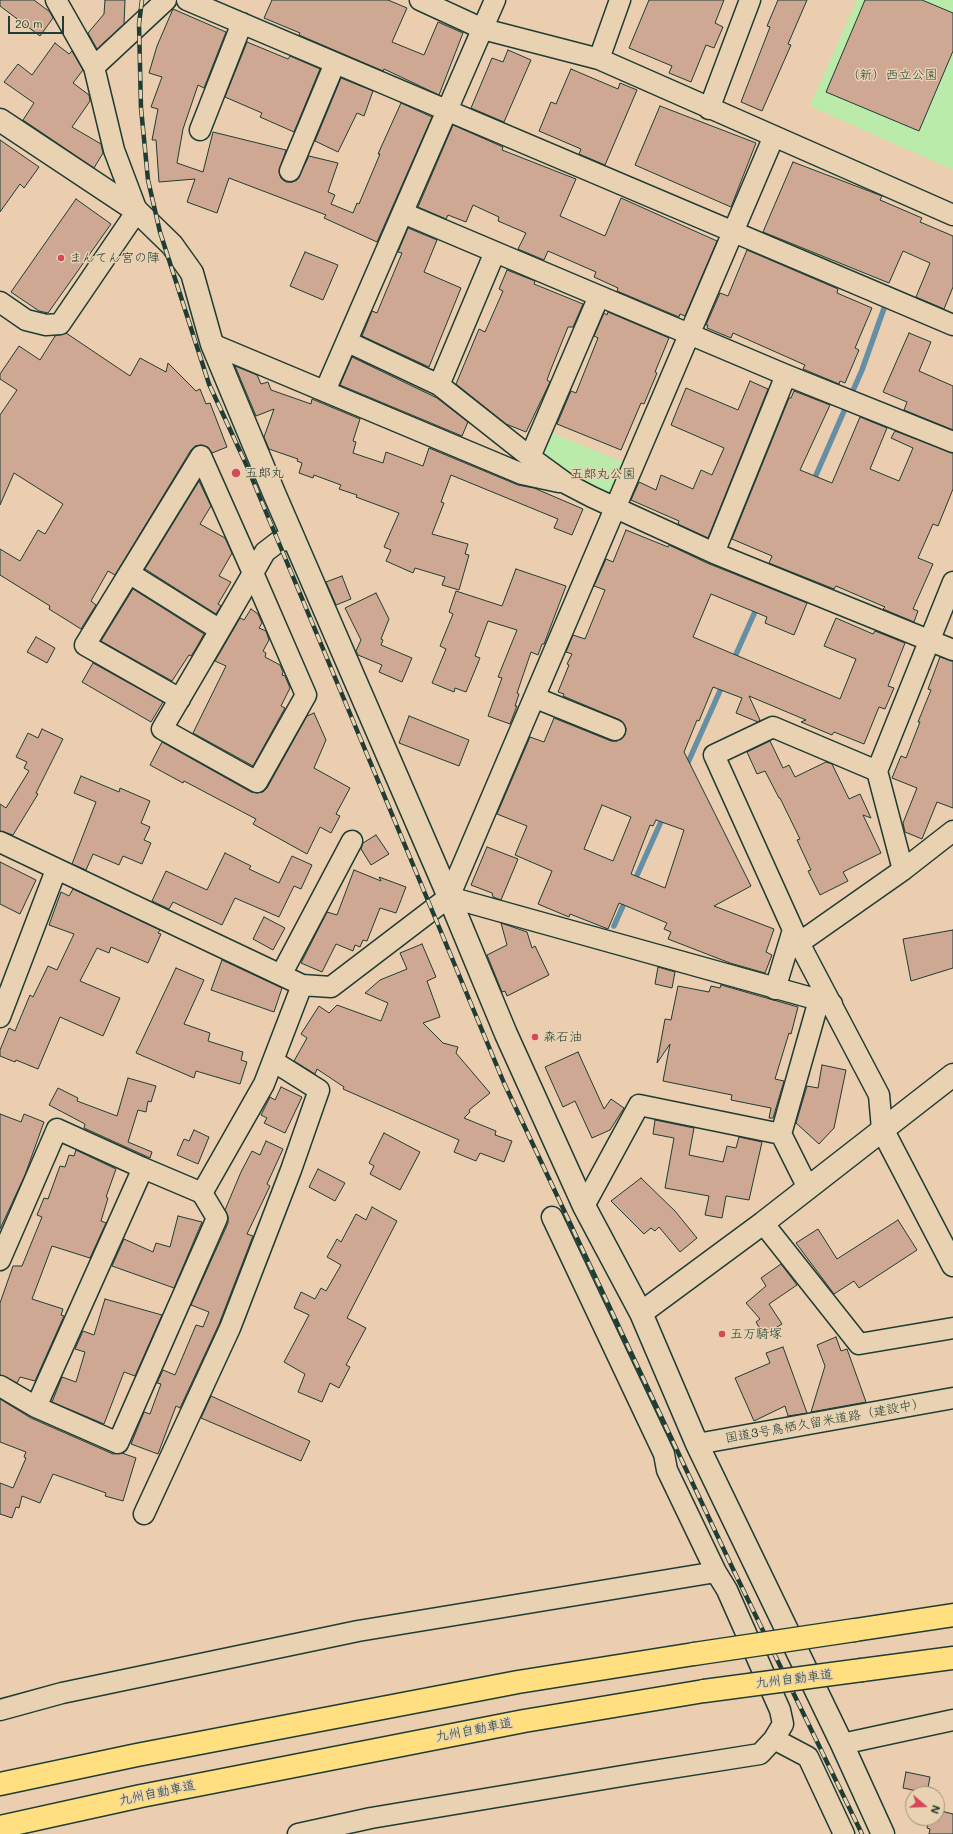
<!DOCTYPE html>
<html>
<head>
<meta charset="utf-8">
<style>
  body { margin:0 }
  #map { position:relative; width:953px; height:1834px; overflow:hidden; background:#ebceaf; font-family:Mali,sans-serif }
  canvas { display:block }
  .north { position:absolute; left:905px; top:1786px; width:40px; height:40px; box-sizing:border-box; background:#e8d2b1; border:1px solid #98967f; border-radius:50%; rotate:109deg; font-size:11px; font-weight:700; line-height:16px; text-align:center; color:#1f3d34 }
  .north::after { content:''; display:block; margin:auto; width:14px; height:18px; background:#d1495b; clip-path:polygon(50% 0,100% 100%,50% 72%,0 100%) }
  .scale { position:absolute; left:8px; top:16px; width:56px; height:18px; box-sizing:border-box; border:2px solid #1f3d34; border-top:0; padding-left:5px; font-size:12px; line-height:14px; white-space:nowrap; color:#1f3d34; -webkit-text-stroke:3px #e8d2b1; paint-order:stroke }
</style>
</head>
<body>
<div id="map">
<canvas width="953" height="1834"></canvas>
<div class="north">N</div>
<div class="scale">20 m</div>
</div>
<script>
const g = document.querySelector('canvas').getContext('2d');
g.lineJoin = 'round';
function fillPath(path, color) { g.fillStyle = color; g.fill(path, 'evenodd'); }
const shape = rows => new Path2D(rows.map(r => 'M' + r).join(''));
function stroke(path, color, width, dash) { g.strokeStyle = color; g.lineWidth = width; g.lineCap = dash ? 'butt' : 'round'; g.setLineDash(dash || []); g.stroke(path); }
function drawText(font, color, halo, rows, align = 'center') {
  g.font = font + ' Mali,"Klee One",sans-serif'; g.lineWidth = 3; g.setLineDash([]); g.textBaseline = 'middle'; g.strokeStyle = halo; g.fillStyle = color; for (const [text, x, y, turn = 0] of rows) {
    g.save(); g.translate(x, y); g.rotate((+turn || 0) * Math.PI / 180); g.textAlign = isNaN(turn) ? turn : align; if (halo) g.strokeText(text, 0, 0); g.fillText(text, 0, 0); g.restore();
  }
}
const green = shape([
  [857,0,953,0,953,170,810,106],
  [545,430,627,464,613,498,597,492,537,449]
]);
const stream = shape([
  [813,482,862,370,887,300],
  [733,661,758,605],
  [686,767,723,684],
  [634,882,664,815],
  [614,926,626,899]
]);
const building = shape([
  [0,0,34,0,50,12,53,18,40,36,0,6,0,0],
  [105,0,125,0,124,24,97,49,88,33,104,14,105,0],
  [272,0,388,0,407,8,392,42,424,55,438,22,463,33,439,95,384,69,383,71,299,35,300,33,264,18,272,0],
  [649,0,724,0,715,23,723,27,714,48,706,45,691,82,669,73,672,66,629,48,649,0],
  [778,0,807,0,788,44,791,45,762,111,741,102,770,27,767,26,778,0],
  [865,0,922,0,953,13,953,51,919,131,826,92,865,0],
  [173,9,226,32,204,88,198,85,183,129,177,163,203,172,213,132,286,150,279,172,281,178,286,182,292,182,297,180,309,156,338,163,328,192,335,195,331,204,353,213,357,203,359,204,380,154,378,154,401,103,432,117,377,242,324,218,326,215,229,178,217,213,187,202,195,179,159,182,156,140,152,140,158,109,151,107,162,77,149,73,157,46,173,9],
  [247,42,288,59,290,56,320,69,294,132,260,117,262,113,225,97,247,42],
  [55,43,69,54,72,51,83,70,73,83,89,95,90,101,72,127,101,144,103,153,94,168,23,120,34,103,4,82,18,64,32,75,55,43],
  [508,50,531,60,504,122,471,108,492,58,503,62,508,50],
  [571,69,618,89,620,83,637,90,605,165,579,154,581,149,539,131,551,102,556,104,571,69],
  [341,78,373,91,364,116,357,113,338,152,315,141,341,78],
  [660,106,756,143,731,207,635,165,660,106],
  [453,125,503,147,502,150,576,179,560,216,605,236,621,198,717,241,685,316,680,314,679,317,617,291,618,288,594,277,596,272,548,251,544,260,518,249,526,233,498,221,499,217,473,205,466,222,448,215,446,219,418,207,453,125],
  [0,140,39,167,24,188,20,184,0,212,0,140],
  [793,162,882,196,880,200,922,218,920,222,953,236,953,287,944,309,916,297,930,263,903,251,889,283,763,232,793,162],
  [76,199,111,224,48,313,39,311,11,292,76,199],
  [408,228,437,240,424,272,461,288,429,367,362,336,372,311,377,313,402,253,398,252,408,228],
  [747,250,838,289,837,293,872,308,855,348,859,350,845,383,840,381,839,384,803,369,805,365,733,333,731,338,707,328,708,325,706,325,720,293,728,296,747,250],
  [305,252,338,265,323,300,290,286,305,252],
  [507,270,535,281,534,284,583,304,573,327,568,327,551,369,547,380,550,382,526,432,506,424,456,384,479,329,485,332,503,291,499,289,507,270],
  [608,312,669,338,655,372,657,373,644,404,641,403,621,450,557,424,571,391,576,393,598,338,594,336,604,313,607,315,608,312],
  [66,333,130,376,140,358,166,372,168,363,196,391,200,389,206,404,210,403,227,447,212,453,208,447,201,445,195,446,191,450,115,575,108,571,91,601,96,605,81,629,49,609,50,606,0,575,0,549,20,561,38,530,45,534,63,504,14,473,0,505,0,415,17,390,0,379,0,374,19,346,40,360,55,336,66,333],
  [909,333,931,342,919,371,953,386,953,430,904,410,907,402,883,392,909,333],
  [352,357,437,398,468,422,462,436,340,385,352,357],
  [235,366,257,375,261,384,268,382,271,390,311,404,312,399,360,419,353,441,356,442,353,453,383,463,386,452,423,466,429,448,518,485,534,488,583,509,572,535,554,528,558,519,451,475,441,502,444,503,432,534,468,544,465,554,469,555,459,590,442,585,445,577,415,568,413,573,386,561,391,550,384,547,399,513,356,497,357,495,339,489,341,485,314,475,313,478,299,473,302,463,297,461,298,459,269,449,264,437,274,409,256,416,235,366],
  [750,381,768,389,708,538,678,524,679,521,631,500,639,482,656,490,661,475,693,489,701,470,712,475,724,448,671,425,686,388,738,410,750,381],
  [794,391,830,405,800,470,832,483,860,417,887,428,870,469,899,481,913,448,891,438,895,431,953,453,953,489,938,526,933,524,918,558,933,564,913,609,918,611,914,622,883,609,885,607,836,586,834,589,769,563,772,556,732,539,789,398,791,398,794,391],
  [199,481,211,506,200,524,225,538,232,553,219,576,231,582,218,604,221,606,216,614,145,569,199,481],
  [626,530,668,547,669,545,707,563,807,603,794,635,765,623,767,617,711,594,693,637,840,699,856,659,824,646,836,618,873,634,875,631,905,643,888,686,894,688,885,709,879,707,864,744,834,732,832,735,801,722,806,720,749,696,760,720,758,722,736,713,742,698,713,687,699,721,697,720,684,752,751,886,714,906,774,929,766,952,772,955,765,973,730,963,668,939,671,932,664,929,667,923,619,903,608,929,570,914,569,917,538,904,552,871,515,855,527,826,497,814,530,737,544,742,554,718,611,741,617,741,625,735,626,728,620,720,563,696,564,694,558,692,569,665,567,664,572,654,566,652,573,635,585,639,605,590,594,586,606,559,613,562,626,530],
  [602,805,631,817,613,861,584,849,602,805],
  [656,820,684,830,665,888,631,874,650,825,653,826,656,820],
  [516,569,566,586,544,644,542,644,538,655,531,652,517,693,519,694,515,706,517,706,510,724,488,716,502,678,498,677,517,630,488,621,475,656,480,658,466,692,455,688,454,692,432,683,446,649,440,646,453,614,449,612,456,591,502,606,516,569],
  [342,576,351,599,336,605,326,582,342,576],
  [133,589,204,634,195,650,191,656,189,655,172,681,101,641,133,589],
  [376,593,389,619,381,639,383,640,381,645,412,658,402,682,379,672,382,665,358,655,356,651,361,640,345,608,376,593],
  [251,609,258,614,262,623,259,628,266,631,269,640,263,651,266,653,265,657,280,665,283,672,282,675,285,676,290,688,281,706,285,708,253,766,193,733,226,666,215,661,240,618,244,620,251,609],
  [36,637,55,648,47,663,27,652,36,637],
  [940,657,953,661,953,808,937,802,922,839,905,832,903,823,917,788,892,778,901,756,906,758,920,722,918,722,931,690,928,689,940,657],
  [93,663,163,702,151,722,82,682,93,663],
  [314,713,326,740,314,768,350,788,336,814,340,816,331,833,320,827,307,854,253,824,256,819,184,781,183,783,150,765,162,742,251,792,257,793,263,792,267,788,307,716,314,713],
  [409,716,469,740,459,766,399,743,409,716],
  [42,729,63,739,36,793,38,794,13,835,0,831,0,804,6,808,29,771,24,768,27,762,16,757,28,733,38,738,42,729],
  [770,741,783,768,789,765,795,777,826,762,832,764,849,799,860,794,871,818,863,815,881,853,843,872,848,881,820,895,808,871,811,870,797,840,800,839,780,798,779,798,765,771,757,774,747,752,770,741],
  [81,776,119,792,120,788,150,801,141,823,150,827,144,840,151,843,142,864,123,856,119,865,93,854,86,870,72,864,96,802,74,793,81,776],
  [376,835,389,854,371,865,361,849,363,843,376,835],
  [487,847,518,859,501,900,493,897,492,893,471,885,487,847],
  [225,853,251,866,249,869,279,883,292,856,312,865,301,889,294,886,279,917,235,898,222,925,173,902,169,909,152,901,166,871,207,890,225,853],
  [0,862,36,880,20,914,0,904,0,862],
  [354,870,381,881,379,877,406,887,396,913,380,908,367,941,363,940,360,947,355,945,353,951,336,944,322,972,301,963,327,912,337,915,354,870],
  [73,889,160,930,158,933,161,934,148,963,111,947,109,953,97,948,80,981,120,998,103,1036,60,1017,38,1069,16,1060,15,1062,0,1056,0,1050,9,1028,15,1031,30,995,33,997,48,966,57,970,74,934,49,925,61,892,69,896,73,889],
  [264,917,285,928,273,950,253,939,264,917],
  [501,923,527,932,532,948,535,946,549,975,507,996,505,991,502,992,487,955,507,945,501,923],
  [953,930,953,968,911,981,903,939,953,930],
  [422,944,436,977,427,981,440,1017,423,1023,443,1043,458,1047,456,1053,490,1093,469,1110,470,1112,464,1118,496,1131,495,1135,512,1141,504,1162,480,1153,476,1161,454,1152,459,1140,343,1089,344,1087,317,1069,315,1074,294,1061,307,1038,301,1034,319,1006,329,1013,337,1005,381,1021,388,1003,365,993,380,980,407,969,400,953,422,944],
  [222,960,282,988,274,1012,211,990,222,960],
  [658,967,675,972,672,988,655,984,658,967],
  [176,968,204,980,184,1024,210,1033,208,1041,243,1052,241,1060,247,1062,240,1084,196,1071,194,1078,136,1053,176,968],
  [721,985,798,1007,791,1034,789,1033,775,1079,784,1081,773,1118,769,1118,771,1108,731,1100,732,1095,663,1081,670,1044,657,1063,665,1019,671,1020,678,986,709,992,711,986,720,988,721,985],
  [578,1052,604,1109,611,1099,624,1108,610,1130,592,1138,575,1101,563,1107,545,1067,578,1052],
  [822,1065,846,1070,834,1128,819,1144,796,1123,807,1086,818,1088,822,1065],
  [128,1078,156,1086,151,1102,148,1101,146,1112,138,1110,128,1142,152,1152,150,1158,84,1128,85,1124,49,1105,58,1088,78,1098,77,1101,117,1116,128,1078],
  [281,1087,302,1097,285,1133,264,1123,267,1118,261,1115,270,1097,275,1100,281,1087],
  [0,1114,21,1122,24,1114,44,1122,25,1175,0,1229,0,1114],
  [655,1120,694,1128,689,1155,723,1162,727,1146,736,1148,739,1137,762,1142,749,1200,726,1196,722,1218,705,1215,709,1196,665,1188,674,1138,653,1134,655,1120],
  [194,1130,209,1137,198,1164,177,1155,184,1139,189,1141,194,1130],
  [384,1133,420,1152,400,1190,370,1174,374,1166,369,1163,384,1133],
  [266,1141,283,1149,267,1184,270,1186,247,1234,253,1236,219,1324,180,1408,176,1406,158,1454,131,1444,144,1412,150,1414,161,1384,157,1383,163,1370,175,1375,196,1325,203,1327,209,1312,191,1305,228,1223,228,1217,225,1210,241,1172,252,1151,260,1155,266,1141],
  [76,1150,116,1169,106,1197,108,1198,101,1221,106,1223,90,1258,52,1246,32,1299,63,1309,61,1315,64,1316,35,1381,20,1377,17,1383,0,1375,0,1303,13,1266,22,1266,42,1217,37,1215,44,1198,48,1199,60,1166,65,1167,69,1155,74,1156,76,1150],
  [318,1169,345,1183,335,1201,309,1187,318,1169],
  [641,1178,675,1211,697,1238,680,1252,659,1227,655,1231,651,1228,644,1234,611,1201,641,1178],
  [372,1207,397,1221,347,1318,366,1328,346,1365,350,1367,339,1388,330,1383,322,1402,298,1392,305,1374,284,1362,309,1315,294,1308,301,1292,315,1299,321,1288,326,1291,341,1265,327,1257,337,1239,341,1242,356,1214,366,1220,372,1207],
  [178,1216,202,1222,174,1288,112,1266,124,1239,153,1252,156,1243,170,1247,178,1216],
  [898,1220,917,1250,859,1288,854,1281,834,1294,796,1243,818,1229,837,1259,898,1220],
  [781,1264,797,1285,769,1304,782,1324,764,1335,756,1322,760,1319,746,1303,766,1286,761,1278,781,1264],
  [105,1299,162,1315,135,1376,124,1372,104,1424,52,1402,62,1377,76,1382,85,1352,75,1349,83,1331,94,1335,105,1299],
  [836,1337,841,1351,847,1349,866,1402,811,1412,825,1366,817,1345,836,1337],
  [783,1347,807,1413,788,1416,785,1406,754,1421,735,1378,770,1363,766,1353,783,1347],
  [211,1396,310,1441,301,1461,201,1418,211,1396],
  [0,1399,31,1418,113,1454,122,1453,136,1458,123,1501,105,1496,106,1493,53,1474,40,1503,22,1496,19,1508,16,1507,12,1518,0,1514,0,1483,13,1488,26,1458,24,1457,26,1452,0,1442,0,1399],
  [906,1772,930,1777,927,1793,903,1788,906,1772],
  [937,1810,953,1814,953,1834,929,1834,930,1829,927,1828,929,1818,937,1818,937,1810]
]);
const minor = shape([
  [187,0,953,325],
  [420,0,483,29,599,59,953,215],
  [599,59,620,0],
  [94,67,166,0],
  [709,109,750,0],
  [200,130,242,23],
  [290,171,335,63],
  [403,213,786,375,953,442],
  [0,302,26,320,46,325,60,324,137,211,114,150,94,67,56,0],
  [348,342,439,385,530,457,567,484,592,497,714,553,953,650],
  [212,344,522,474,559,482],
  [439,385,495,252],
  [325,391,495,0],
  [530,457,599,296],
  [714,553,786,375],
  [129,573,220,630],
  [536,698,615,730],
  [180,699,85,645,201,456,253,573,306,695,257,782,162,729,220,630,253,573,265,552,278,542,294,538],
  [877,771,773,727,714,755,799,943,879,1095,882,1129],
  [0,842,302,985,331,987,449,897,774,136],
  [903,870,877,771,953,582],
  [449,897,819,1000],
  [799,943,903,870,953,831],
  [281,975,352,841],
  [775,989,793,930],
  [0,1017,56,870],
  [781,1134,819,1000,832,1004],
  [202,1193,264,1084,302,985],
  [584,1206,639,1105,781,1134,808,1188],
  [763,1223,859,1344,953,1328],
  [0,1260,57,1129,143,1168,202,1193,217,1218,118,1443,36,1407,0,1386],
  [36,1407,143,1168],
  [697,1444,953,1398],
  [144,1514,230,1328,291,1170,319,1090,273,1061],
  [0,1710,62,1693,358,1631,716,1572],
  [774,1739,808,1757,844,1834],
  [842,1744,953,1720],
  [298,1834,371,1818,640,1773,760,1754,774,1739,783,1724,780,1710,727,1590,716,1572,667,1470,664,1454,552,1217]
]);
const tertiary = shape([
  [0,120,137,211,172,245,192,273,212,344,274,493,449,897,506,1034,584,1206,641,1313,697,1444,842,1744,883,1834],
  [882,1129,953,1265],
  [641,1313,763,1223,953,1075]
]);
const motorway = shape([
  [855,1630,953,1615],
  [862,1670,953,1658],
  [0,1784,137,1755,518,1682,694,1654],
  [0,1827,141,1796,524,1721,704,1691]
]);
const rail = shape([
  [142,0,139,24,141,108,148,180,160,232,209,384,246,464,504,1083,733,1569,862,1834]
]);
const motorwayBridge = shape([
  [694,1654,855,1630],
  [704,1691,862,1670]
]);
const markers = [
  [61,258,4,"#d1495b"],
  [236,473,5,"#d1495b"],
  [535,1037,4,"#d1495b"],
  [722,1334,4,"#d1495b"]
];
const parkNames = [
  ["（新）西立公園",892,75],
  ["五郎丸公園",603,474]
];
const poiNames = [
  ["まんてん宮の陣",69,258],
  ["五郎丸",245,473],
  ["森石油",543,1037],
  ["五万騎塚",730,1334]
];
const streetNames = [
  ["国道3号鳥栖久留米道路（建設中）",825,1421,-10],
  ["九州自動車道",794,1679,-7],
  ["九州自動車道",474,1730,-11],
  ["九州自動車道",157,1793,-12]
];
fillPath(green, '#bbebaa');
stroke(stream, '#658fa5', 5.5);
fillPath(building, '#cea893');
stroke(building, '#1f3d34', 1);
stroke(minor, '#1f3d34', 23);
stroke(tertiary, '#1f3d34', 25);
stroke(motorway, '#1f3d34', 25);
stroke(minor, '#e8d2b1', 20);
stroke(tertiary, '#e8d2b1', 22);
stroke(motorway, '#ffdf80', 22);
stroke(rail, '#1f3d34', 4.5);
stroke(rail, '#e8d2b1', 3, [9]);
stroke(motorwayBridge, '#1f3d34', 25, []);
stroke(motorwayBridge, '#ffdf80', 22);
for (const [x, y, r, color] of markers) { const dot = new Path2D(); dot.arc(x, y, r, 0, 2 * Math.PI); g.fillStyle = color; g.fill(dot); stroke(dot, '#e8d2b1', 1.5); }
drawText('13px', '#27463a', '#e8d2b1', parkNames);
drawText('13px', '#1f3d34', '#e8d2b1', poiNames, 'left');
drawText('13px', '#1f3d34', '#e8d2b1', streetNames);
</script>
</body>
</html>
